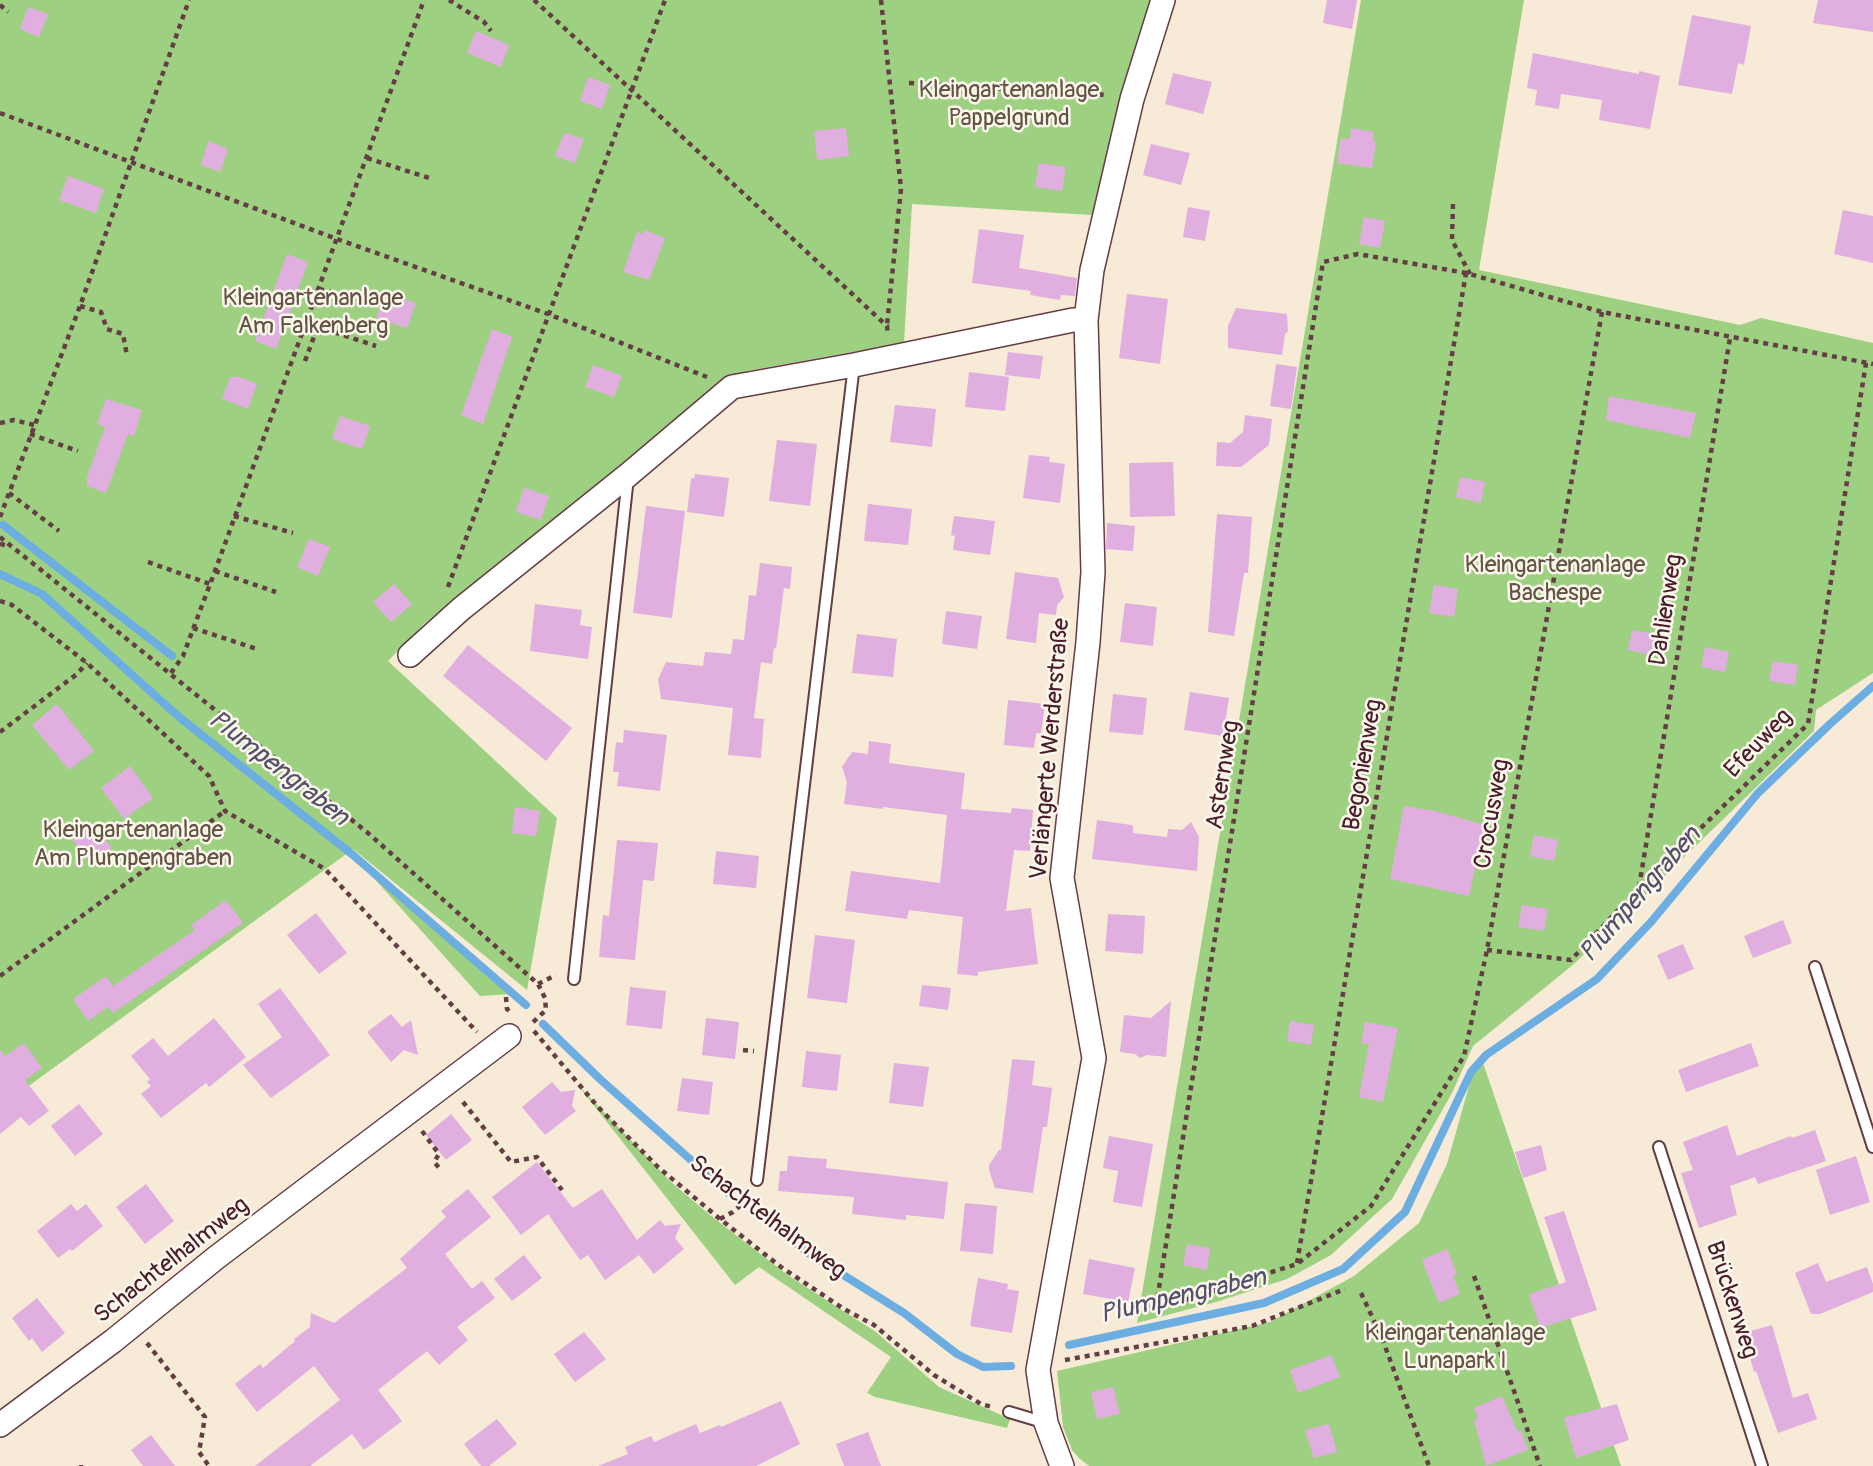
<!DOCTYPE html>
<html>
<head>
<meta charset="utf-8">
<style>
  body { margin:0 }
  canvas { display:block; background:#f7ead6 }
</style>
</head>
<body>
<canvas width="1873" height="1466"></canvas>
<script>
const g = document.querySelector('canvas').getContext('2d');
g.lineJoin = 'round';
function fillPath(path, color) { g.fillStyle = color; g.fill(path, 'evenodd'); }
const shape = rows => new Path2D(rows.map(r => 'M' + r).join(''));
function stroke(path, color, width, dash) { g.strokeStyle = color; g.lineWidth = width; g.lineCap = dash ? 'butt' : 'round'; g.setLineDash(dash || []); g.stroke(path); }
function drawText(font, color, halo, rows, align = 'center') {
  g.font = font + ' Pangolin,sans-serif'; g.lineWidth = 5; g.setLineDash([]); g.textBaseline = 'middle'; g.strokeStyle = halo; g.fillStyle = color; for (const [text, x, y, turn = 0] of rows) {
    g.save(); g.translate(x, y); g.rotate((+turn || 0) * Math.PI / 180); g.textAlign = isNaN(turn) ? turn : align; if (halo) g.strokeText(text, 0, 0); g.fillText(text, 0, 0); g.restore();
  }
}
const green = shape([
  [0,0,1151,0,1129,68,1092,215,912,204,904,343,746,371,581,498,449,608,446,606,424,624,388,661,557,818,527,990,353,849,0,1107],
  [1361,0,1524,0,1479,270,1740,325,1761,318,1873,343,1873,673,1816,710,1814,731,1574,964,1473,1046,1452,1093,1392,1199,1331,1255,1287,1279,1216,1302,1137,1323],
  [353,855,513,994,480,996],
  [1482,1060,1621,1466,1089,1466,1079,1458,1072,1450,1063,1427,1057,1371,1270,1322,1354,1276,1419,1223,1447,1164,1471,1079],
  [577,1084,671,1182,710,1215,789,1276,876,1332,939,1387,1010,1419,1007,1428,875,1397,867,1393,891,1357,759,1267,735,1285]
]);
const stream = shape([
  [3,525,172,656],
  [0,574,42,594,179,717,353,855,526,1005],
  [543,1024,601,1080,728,1193],
  [762,1215,805,1251,904,1313,957,1354,983,1367,1011,1366],
  [1069,1345,1264,1303,1343,1269,1405,1212,1471,1072,1486,1055,1597,979,1651,922,1758,793,1830,724,1873,686]
]);
const building = shape([
  [1327,0,1357,0,1352,29,1323,23],
  [1818,0,1873,0,1873,32,1813,23],
  [28,7,48,14,39,37,20,29],
  [1692,15,1751,26,1744,65,1738,63,1732,94,1678,85],
  [476,31,509,45,501,67,467,53],
  [1533,53,1639,74,1639,71,1660,76,1650,129,1599,120,1602,100,1561,94,1559,109,1535,105,1537,90,1527,88],
  [1173,73,1212,82,1203,114,1165,104],
  [588,77,610,85,602,109,580,101],
  [846,128,849,156,817,160,814,131],
  [1351,128,1374,132,1373,142,1376,143,1372,168,1337,163,1341,138,1350,139],
  [564,133,584,139,575,163,555,156],
  [208,141,228,149,220,172,201,165],
  [1151,144,1190,153,1181,185,1143,175],
  [1039,163,1066,167,1062,191,1035,187],
  [68,176,104,189,96,213,59,200],
  [1188,207,1210,211,1205,241,1183,237],
  [1843,210,1873,216,1873,263,1834,254],
  [1364,217,1385,221,1380,248,1359,244],
  [979,229,1024,235,1019,268,1077,278,1075,296,1061,295,1060,300,1030,295,1031,291,972,283],
  [644,230,665,238,649,280,623,272,637,232,643,234],
  [287,254,308,262,276,349,255,341],
  [1127,294,1168,299,1160,364,1119,358],
  [394,296,416,303,407,328,376,319,382,299,392,302],
  [1236,308,1287,314,1288,331,1285,334,1282,355,1228,348,1228,326],
  [492,329,512,337,483,424,461,415],
  [1008,352,1043,356,1040,379,1005,375],
  [1276,364,1297,367,1291,409,1270,406],
  [593,365,622,376,614,397,585,387],
  [969,372,1009,377,1005,411,965,407],
  [230,377,239,377,257,384,248,409,222,399],
  [1609,396,1696,413,1690,438,1606,420],
  [106,399,142,410,134,436,128,434,106,493,87,486,87,477,105,427,97,424],
  [895,405,936,409,932,447,890,442],
  [1245,415,1272,419,1269,445,1241,467,1216,466,1217,442,1230,443,1243,432],
  [340,416,370,426,362,449,332,439],
  [777,440,817,444,810,506,769,501],
  [1029,455,1050,457,1049,462,1065,464,1060,503,1023,498],
  [1173,462,1175,516,1130,517,1129,463],
  [695,474,729,478,724,517,687,512,691,478,694,479],
  [1460,477,1485,482,1481,503,1456,497],
  [524,488,549,496,541,520,516,512],
  [868,504,912,509,908,545,864,541],
  [646,506,685,511,672,618,633,613],
  [1217,514,1252,517,1248,573,1244,573,1234,636,1208,632],
  [954,516,995,521,990,555,953,550,955,536,951,535],
  [1107,523,1135,526,1133,551,1106,549],
  [309,539,330,547,318,576,297,567],
  [760,563,792,567,790,589,784,588,776,649,774,648,772,664,761,662,754,718,764,719,761,758,728,755,733,708,661,699,658,679,666,662,703,666,705,652,731,654,733,639,744,640,749,595,756,596],
  [1015,572,1058,578,1064,597,1057,605,1056,615,1039,613,1036,643,1006,639],
  [394,584,412,604,391,622,373,602],
  [1434,585,1458,589,1454,617,1429,613],
  [1125,603,1157,607,1153,646,1120,642],
  [535,604,582,610,580,625,592,627,588,659,530,651],
  [946,611,982,616,977,649,942,644],
  [1632,630,1656,634,1652,655,1628,650],
  [857,634,897,639,893,677,852,673],
  [468,645,572,728,546,761,443,676],
  [1705,647,1729,652,1725,672,1701,667],
  [1773,661,1798,665,1795,685,1769,681],
  [1190,692,1229,698,1223,736,1184,730],
  [1113,694,1147,698,1143,735,1109,732],
  [1008,700,1045,704,1041,734,1036,733,1034,748,1004,745],
  [57,704,94,751,69,770,32,725],
  [624,730,667,735,660,791,617,786,619,772,613,772,616,742,623,743],
  [869,741,891,744,889,763,965,773,961,809,1011,813,1012,808,1033,810,1030,851,1014,850,1006,911,1031,908,1038,964,978,972,978,976,957,974,963,917,909,910,907,919,845,911,851,871,940,883,947,815,883,807,883,809,844,804,847,782,842,767,852,752,868,754],
  [130,766,153,798,124,819,101,788],
  [1404,806,1435,811,1485,825,1469,896,1390,879],
  [515,807,540,811,536,836,512,833],
  [1097,820,1131,825,1133,826,1133,833,1167,837,1168,829,1182,830,1191,822,1199,837,1197,871,1092,859],
  [91,822,112,848,92,864,71,838],
  [1534,835,1558,840,1554,861,1530,856],
  [617,840,658,843,654,881,643,880,635,960,599,957,603,915,609,916],
  [716,851,759,856,756,888,713,884],
  [226,900,243,923,113,1013,108,1007,88,1021,73,999,106,976,113,986,195,930,191,925],
  [1522,905,1548,909,1544,931,1518,927],
  [316,913,347,953,319,974,287,935],
  [1108,914,1145,916,1143,954,1105,951],
  [1783,920,1792,943,1753,958,1744,936],
  [815,935,855,940,847,1003,807,998],
  [1683,944,1694,969,1668,980,1657,955],
  [922,985,951,988,948,1010,919,1006],
  [630,987,666,991,662,1029,626,1025],
  [280,988,330,1055,271,1098,243,1065,282,1037,258,1004],
  [1171,1001,1166,1057,1147,1055,1140,1058,1135,1054,1120,1052,1124,1015,1151,1018],
  [391,1014,402,1027,411,1020,418,1055,404,1050,391,1062,367,1032],
  [214,1018,246,1057,209,1087,206,1083,161,1118,141,1094,151,1086,147,1082,150,1079,131,1056,153,1038,168,1056],
  [706,1018,739,1022,735,1059,702,1055],
  [1290,1021,1314,1025,1311,1045,1287,1041],
  [1365,1022,1398,1028,1383,1102,1359,1097,1369,1044,1361,1043],
  [24,1043,42,1068,25,1080,49,1111,29,1126,21,1117,0,1134,0,1050,5,1056],
  [1751,1043,1759,1066,1686,1092,1678,1070],
  [806,1051,841,1055,837,1091,802,1087],
  [1012,1059,1035,1061,1032,1085,1052,1088,1047,1127,1043,1127,1033,1193,995,1188,989,1170,989,1165,999,1150,1001,1150],
  [894,1063,929,1067,923,1107,889,1103],
  [682,1078,713,1082,709,1115,677,1111],
  [552,1082,561,1092,575,1090,572,1106,576,1111,545,1135,522,1107],
  [79,1104,103,1134,75,1156,51,1126],
  [451,1114,472,1140,446,1160,426,1135],
  [1727,1125,1737,1156,1791,1136,1792,1138,1815,1130,1826,1161,1758,1184,1755,1177,1730,1186,1737,1215,1699,1228,1681,1173,1693,1170,1683,1142],
  [1109,1136,1153,1144,1142,1207,1113,1202,1118,1171,1103,1168],
  [1541,1145,1547,1170,1523,1178,1515,1152],
  [788,1156,827,1159,826,1168,948,1182,944,1219,906,1215,906,1220,852,1214,854,1197,778,1191,780,1171,787,1171],
  [1856,1156,1870,1202,1830,1215,1816,1170],
  [537,1162,573,1208,602,1189,637,1240,660,1220,665,1226,681,1224,675,1238,684,1249,654,1274,639,1255,605,1280,588,1255,580,1260,548,1214,521,1235,492,1197],
  [146,1184,174,1221,145,1244,116,1207],
  [468,1189,491,1217,445,1254,472,1289,482,1281,495,1298,457,1327,468,1340,439,1365,427,1351,378,1390,402,1421,364,1450,352,1434,310,1466,255,1466,340,1400,314,1366,257,1412,235,1384,260,1364,263,1368,295,1341,294,1339,310,1327,311,1313,334,1323,407,1268,400,1259,446,1217,441,1211],
  [965,1203,997,1206,993,1254,960,1251],
  [71,1204,77,1211,86,1204,103,1226,72,1251,70,1249,58,1258,37,1231],
  [1564,1211,1597,1310,1540,1328,1529,1294,1566,1282,1544,1217],
  [1187,1244,1210,1248,1207,1270,1183,1265],
  [1447,1249,1457,1274,1453,1276,1460,1294,1439,1303,1422,1260],
  [524,1255,542,1278,512,1301,494,1279],
  [1089,1259,1135,1268,1128,1302,1083,1294],
  [1818,1263,1826,1282,1867,1267,1873,1284,1873,1292,1820,1314,1811,1314,1795,1273],
  [978,1278,1008,1284,1007,1289,1019,1291,1012,1333,970,1326],
  [37,1298,65,1333,42,1352,32,1338,29,1341,12,1318],
  [1772,1325,1793,1398,1808,1393,1817,1419,1778,1433,1756,1371,1754,1372,1743,1333],
  [584,1332,606,1359,575,1382,554,1354],
  [1331,1355,1340,1377,1298,1393,1290,1370],
  [1113,1387,1120,1414,1097,1419,1091,1392],
  [1502,1396,1517,1431,1521,1431,1528,1450,1486,1466,1474,1420,1478,1418,1474,1408],
  [781,1401,800,1444,756,1466,598,1466,628,1454,625,1447,651,1436,654,1442,696,1424,700,1433,720,1425,721,1427],
  [1617,1404,1629,1440,1576,1458,1564,1418],
  [497,1419,517,1444,489,1466,481,1466,464,1444],
  [1329,1424,1337,1452,1314,1458,1305,1430],
  [868,1432,881,1466,844,1466,836,1444],
  [151,1435,175,1466,143,1466,131,1450]
]);
const path = shape([
  [449,0,484,22,491,31],
  [534,0,887,326,888,334],
  [881,0,901,189,887,325],
  [0,5,8,12],
  [909,83,1107,95],
  [0,113,337,239,548,314,707,377],
  [367,158,432,179],
  [1453,204,1452,240,1470,274],
  [319,289,381,304],
  [80,306,101,312,107,329,123,334,127,356],
  [1602,312,1487,950,1464,1056,1371,1206,1297,1264,1179,1302,1158,1294,1323,262,1358,254,1466,273,1602,312,1873,364],
  [306,323,376,346],
  [305,361,318,326],
  [0,423,14,420,34,425],
  [30,434,78,451],
  [9,493,59,531],
  [234,516,293,533],
  [0,517,80,306,189,0],
  [0,537,368,833,538,984,545,998,546,1010,531,1024],
  [0,544,10,546],
  [148,562,210,584],
  [215,571,276,592],
  [448,587,665,0],
  [0,601,12,605,87,663,209,776,225,811,325,869,477,1032],
  [193,628,257,649],
  [171,673,183,656,215,571,424,0],
  [0,732,77,674,87,663],
  [1639,887,1730,338],
  [1487,950,1571,960,1639,888,1808,724,1866,363],
  [0,976,225,811],
  [538,984,556,975],
  [506,997,507,1009,509,1011],
  [534,1031,598,1107,658,1167,720,1219,781,1267,844,1309,874,1325,934,1375,981,1404,992,1407],
  [743,1050,754,1051],
  [463,1102,511,1162,537,1157,562,1190],
  [422,1131,439,1154,434,1162,442,1171],
  [720,1219,733,1212,750,1197],
  [1297,1263,1466,273],
  [1474,1276,1540,1466],
  [1361,1293,1382,1338,1429,1466],
  [147,1343,205,1417,199,1452,209,1466],
  [1065,1360,1252,1326,1345,1289],
  [81,1465,81,1466]
]);
const lane = shape([
  [1815,967,1873,1147],
  [574,979,628,477],
  [1659,1147,1762,1466],
  [757,1180,854,365],
  [1009,1412,1046,1423]
]);
const street = shape([
  [410,655,461,609,628,475,732,387,854,365,1073,320,1086,320],
  [0,1425,113,1341,217,1257,509,1036],
  [1062,1466,1046,1423,1038,1370,1094,1058,1062,878,1088,642,1093,572,1086,320,1092,270,1132,99,1163,0]
]);
const parkNames = [
  ["Kleingartenanlage",1009,91],
  ["Pappelgrund",1009,119],
  ["Kleingartenanlage",313,299],
  ["Am Falkenberg",313,327],
  ["Kleingartenanlage",1555,566],
  ["Bachespe",1555,594],
  ["Kleingartenanlage",133,831],
  ["Am Plumpengraben",133,859],
  ["Kleingartenanlage",1455,1334],
  ["Lunapark I",1455,1362]
];
const streetNames = [
  ["Dahlienweg",1667,610,-81],
  ["Efeuweg",1759,744,-46],
  ["Verlängerte Werderstraße",1051,749,-85],
  ["Begonienweg",1364,765,-80],
  ["Asternweg",1224,775,-81],
  ["Crocusweg",1493,814,-80],
  ["Schachtelhalmweg",767,1218,37],
  ["Schachtelhalmweg",172,1261,-38],
  ["Brückenweg",1731,1300,72]
];
const waterNames = [
  ["Plumpengraben",278,769,38],
  ["Plumpengraben",1641,895,-49],
  ["Plumpengraben",1183,1297,-13]
];
fillPath(green, '#9dd181');
stroke(stream, '#6caee1', 8);
fillPath(building, '#e1aee0');
stroke(lane, '#643d45', 14);
stroke(street, '#643d45', 26);
stroke(path, '#643d45', 4.5, [5, 5]);
stroke(lane, '#fff', 10);
stroke(street, '#fff', 23);
drawText('24px', '#635445', '#fbf7ec', parkNames);
drawText('24px', '#4a1f2b', '#fbf7ec', streetNames);
drawText('italic 26px', '#56516b', '#fbf7ec', waterNames);
</script>
</body>
</html>
